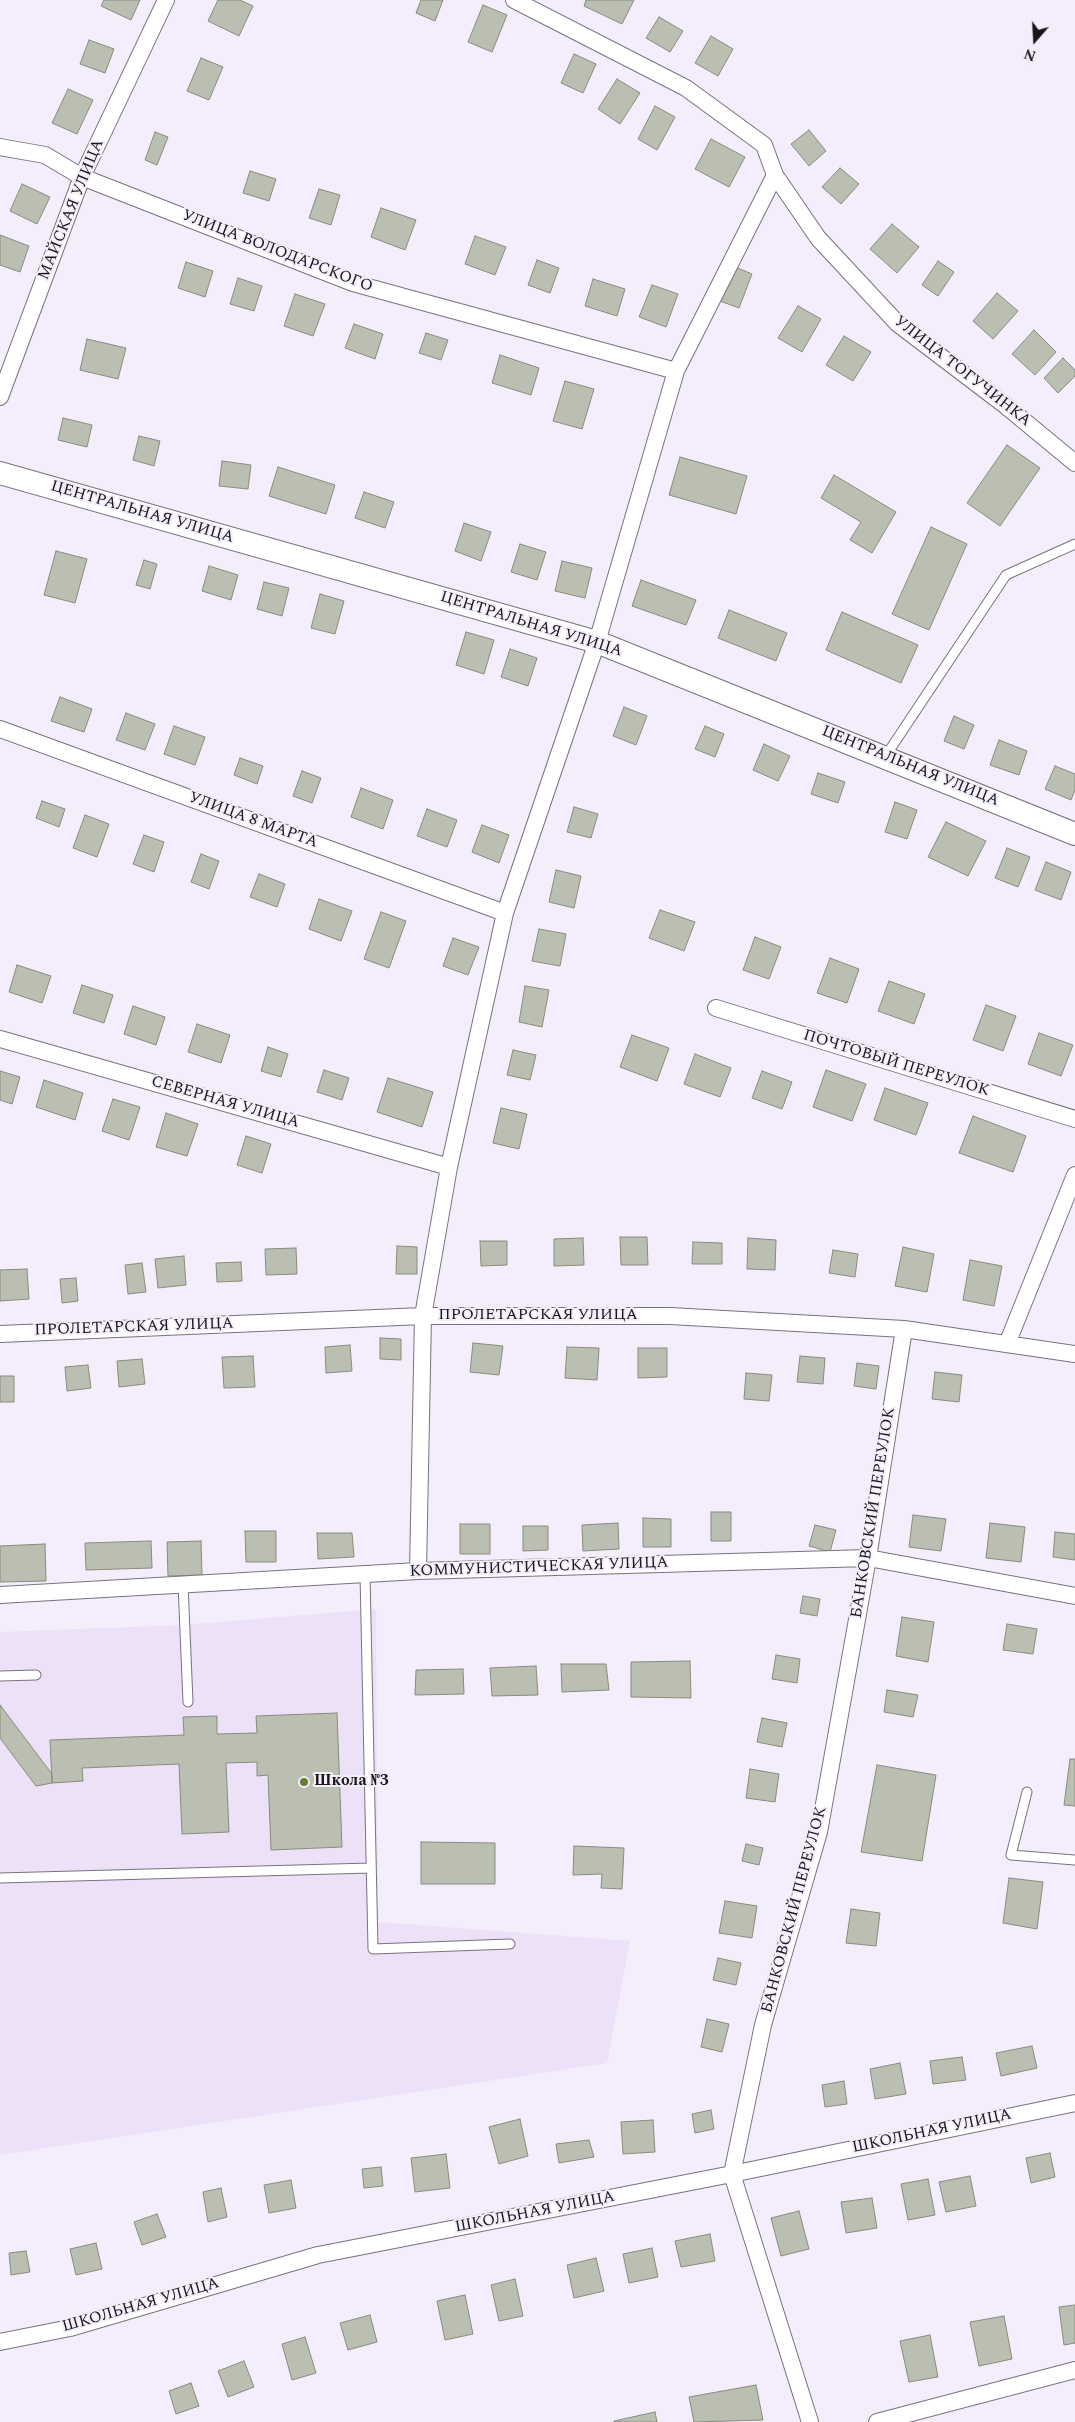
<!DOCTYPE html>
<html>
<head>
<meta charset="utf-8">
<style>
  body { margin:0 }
  #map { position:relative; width:1075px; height:2422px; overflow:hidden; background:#f4edfb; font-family:Spectral,serif }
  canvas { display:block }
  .north { position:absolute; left:1010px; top:15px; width:50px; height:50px; -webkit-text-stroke:4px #f4edfb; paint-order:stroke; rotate:199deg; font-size:14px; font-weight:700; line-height:20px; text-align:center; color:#19161b }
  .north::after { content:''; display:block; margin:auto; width:18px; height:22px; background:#19161b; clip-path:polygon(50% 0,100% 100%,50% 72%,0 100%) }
</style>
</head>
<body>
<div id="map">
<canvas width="1075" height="2422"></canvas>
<div class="north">N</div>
</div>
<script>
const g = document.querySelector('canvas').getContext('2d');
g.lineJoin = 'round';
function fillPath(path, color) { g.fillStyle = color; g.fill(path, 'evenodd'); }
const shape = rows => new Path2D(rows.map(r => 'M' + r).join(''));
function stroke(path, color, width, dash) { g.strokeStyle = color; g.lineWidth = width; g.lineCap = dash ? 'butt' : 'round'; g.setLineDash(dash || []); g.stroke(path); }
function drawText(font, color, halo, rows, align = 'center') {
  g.font = font + ' Spectral,serif'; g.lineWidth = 4; g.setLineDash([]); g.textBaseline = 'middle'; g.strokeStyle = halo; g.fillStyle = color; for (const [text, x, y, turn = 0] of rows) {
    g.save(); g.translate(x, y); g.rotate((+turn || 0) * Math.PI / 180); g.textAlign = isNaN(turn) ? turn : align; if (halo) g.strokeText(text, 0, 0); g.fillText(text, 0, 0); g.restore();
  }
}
const built = shape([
  [376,1609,378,1922,630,1941,607,2063,0,2155,0,1632,185,1625]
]);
const building = shape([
  [104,0,140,0,131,20,101,6,104,0],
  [218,0,240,0,253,6,239,36,208,21,218,0],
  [421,0,443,0,435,21,416,13,421,0],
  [586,0,634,0,622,24,584,6,586,0],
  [483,5,507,15,492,52,468,42,483,5],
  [659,17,683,31,670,52,646,38,659,17],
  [711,36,733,49,718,76,695,63,711,36],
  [89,40,114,49,105,73,80,64,89,40],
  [574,54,596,64,583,93,561,83,574,54],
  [201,58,223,67,209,100,187,91,201,58],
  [617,79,640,93,620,124,598,109,617,79],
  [68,89,93,100,77,134,52,123,68,89],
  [655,106,675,117,657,150,638,139,655,106],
  [809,130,826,151,809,166,791,144,809,130],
  [155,132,168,137,157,165,145,160,155,132],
  [711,139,745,157,729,187,695,169,711,139],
  [840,168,859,184,841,204,822,187,840,168],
  [250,171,276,179,269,201,243,193,250,171],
  [22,184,50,197,37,224,10,211,22,184],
  [319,189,340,195,331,225,309,218,319,189],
  [381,208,416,220,405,250,371,237,381,208],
  [892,224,919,247,897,273,870,249,892,224],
  [0,235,29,246,20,272,0,265,0,235],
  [475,236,506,247,495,275,465,264,475,236],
  [537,260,559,268,550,293,528,285,537,260],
  [938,261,954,272,938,296,922,285,938,261],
  [186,262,213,271,205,297,178,288,186,262],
  [733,266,752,274,739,308,720,301,733,266],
  [238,278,262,286,254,311,230,304,238,278],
  [593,279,625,289,617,316,585,306,593,279],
  [652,285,678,294,666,327,639,317,652,285],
  [997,293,1018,311,993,339,973,321,997,293],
  [295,294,325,304,313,336,284,326,295,294],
  [798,306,821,319,802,352,778,338,798,306],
  [354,324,383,334,375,359,345,348,354,324],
  [1034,330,1056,352,1035,375,1012,354,1034,330],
  [426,333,448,340,441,360,419,353,426,333],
  [844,336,871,352,853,381,826,365,844,336],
  [87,339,126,348,118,379,80,370,87,339],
  [500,355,539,368,531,395,492,383,500,355],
  [1063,358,1075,370,1075,376,1058,393,1044,378,1063,358],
  [565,381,594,389,582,429,553,421,565,381],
  [63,418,92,425,87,447,58,440,63,418],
  [139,436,160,441,154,466,133,460,139,436],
  [1007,445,1040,468,1000,526,967,503,1007,445],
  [680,457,747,476,736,514,669,495,680,457],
  [222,461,251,465,248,489,219,486,222,461],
  [278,467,335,485,326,514,269,496,278,467],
  [834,475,896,512,872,553,850,540,861,522,821,498,834,475],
  [364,492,394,502,385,528,355,518,364,492],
  [464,523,491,532,481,561,455,551,464,523],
  [931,527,967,544,929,630,892,614,931,527],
  [520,544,546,552,537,580,511,572,520,544],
  [56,551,87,559,75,603,44,595,56,551],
  [144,560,157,564,150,589,136,585,144,560],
  [562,561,592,568,585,598,555,591,562,561],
  [209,566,238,575,231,600,202,591,209,566],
  [641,580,696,600,686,625,632,606,641,580],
  [264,582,289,588,282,616,257,609,264,582],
  [320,594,344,601,335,634,311,628,320,594],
  [729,610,787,633,776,661,718,638,729,610],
  [842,612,918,645,901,683,826,650,842,612],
  [466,632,494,640,484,674,456,665,466,632],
  [510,649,537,658,528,686,501,677,510,649],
  [60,697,92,709,84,732,51,721,60,697],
  [624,707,647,716,636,745,613,736,624,707],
  [126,713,155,724,145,750,116,740,126,713],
  [954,716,974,725,964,749,944,741,954,716],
  [174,726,205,737,195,765,164,754,174,726],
  [705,726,724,734,715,757,695,749,705,726],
  [999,740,1027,751,1019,775,990,765,999,740],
  [764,744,790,756,778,781,753,770,764,744],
  [240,758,263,766,257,784,234,775,240,758],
  [1055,766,1075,774,1075,790,1071,800,1045,789,1055,766],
  [302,771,321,778,312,803,293,796,302,771],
  [818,773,845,782,838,803,811,794,818,773],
  [361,788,393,800,383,829,351,817,361,788],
  [42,801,65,809,59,827,36,818,42,801],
  [895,802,917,810,907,839,885,832,895,802],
  [574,807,598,814,591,838,567,832,574,807],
  [427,809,457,820,447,847,417,836,427,809],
  [85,815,109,824,97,857,73,848,85,815],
  [946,822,986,841,968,876,928,857,946,822],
  [482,825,509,835,499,863,472,852,482,825],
  [144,835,164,842,154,872,133,864,144,835],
  [1007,848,1030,857,1018,887,995,878,1007,848],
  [201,854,219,861,209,889,191,882,201,854],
  [1046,862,1071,872,1061,900,1035,890,1046,862],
  [556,870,581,876,574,908,549,902,556,870],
  [259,874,285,884,277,907,250,897,259,874],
  [319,899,352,911,341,941,309,929,319,899],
  [660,910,695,922,684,951,649,938,660,910],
  [381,912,406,921,389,968,364,959,381,912],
  [539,929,566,934,560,966,532,961,539,929],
  [755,937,781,947,769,979,743,970,755,937],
  [453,938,479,947,468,975,443,966,453,938],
  [830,958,859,969,847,1003,817,993,830,958],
  [17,965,51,976,42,1003,9,992,17,965],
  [889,981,925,994,914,1024,878,1011,889,981],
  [82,985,113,995,104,1023,73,1013,82,985],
  [525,986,549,990,542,1027,519,1022,525,986],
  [986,1005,1016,1016,1003,1051,973,1040,986,1005],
  [133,1006,165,1017,156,1045,124,1034,133,1006],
  [197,1024,230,1035,221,1063,188,1052,197,1024],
  [1039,1033,1073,1045,1061,1076,1028,1064,1039,1033],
  [632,1035,669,1048,657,1081,620,1067,632,1035],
  [268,1047,288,1054,281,1077,261,1071,268,1047],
  [513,1050,536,1055,530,1080,507,1075,513,1050],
  [695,1054,731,1068,720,1097,684,1084,695,1054],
  [324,1070,349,1078,342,1100,317,1092,324,1070],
  [826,1070,866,1084,852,1121,813,1107,826,1070],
  [0,1071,20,1077,12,1104,0,1100,0,1071],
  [762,1071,792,1082,782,1109,752,1098,762,1071],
  [388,1078,433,1092,422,1127,377,1112,388,1078],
  [44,1080,83,1093,75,1120,36,1107,44,1080],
  [885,1088,928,1103,916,1135,874,1120,885,1088],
  [113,1099,140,1107,129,1140,102,1131,113,1099],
  [501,1108,527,1114,519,1149,493,1143,501,1108],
  [166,1113,198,1124,187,1156,156,1147,166,1113],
  [973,1116,1026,1136,1013,1172,959,1153,973,1116],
  [246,1136,271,1144,262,1173,237,1165,246,1136],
  [620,1237,647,1237,648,1265,621,1265,620,1237],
  [583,1238,584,1265,554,1266,554,1239,583,1238],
  [748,1238,776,1240,775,1270,747,1269,748,1238],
  [480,1241,507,1241,507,1265,481,1266,480,1241],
  [693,1242,722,1243,722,1264,692,1264,693,1242],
  [397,1246,417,1247,417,1274,396,1274,397,1246],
  [903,1247,934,1254,927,1292,895,1286,903,1247],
  [296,1248,297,1274,266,1275,265,1249,296,1248],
  [833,1250,858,1254,855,1277,829,1273,833,1250],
  [184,1256,186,1285,158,1288,155,1259,184,1256],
  [970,1260,1002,1266,994,1306,963,1300,970,1260],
  [241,1262,242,1281,217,1282,216,1263,241,1262],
  [142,1263,146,1292,128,1294,125,1265,142,1263],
  [27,1269,29,1299,0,1301,0,1270,27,1269],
  [76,1278,78,1301,62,1303,60,1279,76,1278],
  [380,1338,401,1339,401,1360,380,1359,380,1338],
  [473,1343,503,1346,499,1375,470,1372,473,1343],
  [350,1345,352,1371,326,1373,325,1347,350,1345],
  [567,1347,599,1348,597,1380,565,1378,567,1347],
  [638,1348,667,1348,667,1377,638,1378,638,1348],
  [253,1356,255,1387,224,1388,222,1357,253,1356],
  [800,1356,825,1358,823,1384,797,1382,800,1356],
  [142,1359,145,1384,119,1387,117,1361,142,1359],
  [857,1363,879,1366,876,1389,854,1386,857,1363],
  [88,1365,91,1388,67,1391,65,1367,88,1365],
  [935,1372,962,1375,959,1402,932,1399,935,1372],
  [746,1373,772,1375,769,1401,744,1399,746,1373],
  [0,1376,14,1376,14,1402,0,1402,0,1376],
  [711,1512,731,1512,731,1541,711,1541,711,1512],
  [913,1515,946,1519,941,1551,909,1547,913,1515],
  [643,1518,671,1519,671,1547,643,1547,643,1518],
  [618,1523,619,1549,583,1551,582,1525,618,1523],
  [990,1523,1025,1527,1021,1562,986,1558,990,1523],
  [460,1524,490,1524,490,1554,460,1554,460,1524],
  [815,1525,836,1530,830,1552,809,1546,815,1525],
  [523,1526,548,1526,548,1550,523,1551,523,1526],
  [245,1531,276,1531,276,1562,246,1562,245,1531],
  [1055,1532,1075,1534,1075,1560,1053,1557,1055,1532],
  [317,1533,352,1533,354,1557,318,1559,317,1533],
  [151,1541,152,1568,86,1570,85,1543,151,1541],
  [201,1541,202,1575,168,1576,167,1542,201,1541],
  [45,1544,46,1581,0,1582,0,1546,45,1544],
  [803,1596,820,1599,817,1616,800,1613,803,1596],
  [902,1617,934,1622,928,1662,896,1656,902,1617],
  [1007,1624,1037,1629,1033,1654,1003,1650,1007,1624],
  [776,1655,800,1659,797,1683,772,1679,776,1655],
  [690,1661,691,1698,631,1697,631,1662,690,1661],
  [561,1664,606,1664,609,1690,562,1692,561,1664],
  [536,1666,538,1695,492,1696,490,1668,536,1666],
  [463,1669,464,1694,415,1695,416,1670,463,1669],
  [887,1690,918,1695,913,1717,884,1712,887,1690],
  [0,1705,52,1774,52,1783,36,1786,0,1738,0,1705],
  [337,1713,342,1847,271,1850,268,1775,257,1776,257,1762,226,1763,229,1832,182,1834,179,1764,82,1768,83,1781,52,1783,50,1740,184,1735,183,1717,217,1716,217,1734,257,1733,256,1716,337,1713],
  [762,1718,787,1723,782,1747,757,1742,762,1718],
  [1070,1759,1075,1759,1075,1806,1064,1805,1070,1759],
  [877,1765,936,1775,922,1861,861,1852,877,1765],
  [750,1769,779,1774,775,1802,746,1798,750,1769],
  [421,1842,495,1843,495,1884,421,1884,421,1842],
  [746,1844,763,1848,759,1865,742,1861,746,1844],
  [574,1846,624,1848,622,1889,601,1888,602,1874,573,1875,574,1846],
  [1009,1878,1043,1882,1037,1929,1003,1923,1009,1878],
  [725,1901,757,1906,752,1938,719,1933,725,1901],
  [851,1909,880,1913,876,1946,846,1943,851,1909],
  [718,1958,741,1963,736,1985,713,1980,718,1958],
  [707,2019,729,2024,722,2052,701,2047,707,2019],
  [1032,2046,1037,2068,1001,2076,996,2053,1032,2046],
  [962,2057,966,2080,933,2084,930,2061,962,2057],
  [900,2063,906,2094,875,2099,870,2069,900,2063],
  [844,2081,847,2104,825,2107,822,2085,844,2081],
  [711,2110,714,2129,695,2133,692,2114,711,2110],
  [520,2119,528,2156,499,2164,489,2127,520,2119],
  [653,2120,655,2152,623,2154,621,2122,653,2120],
  [589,2140,594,2157,559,2163,556,2144,589,2140],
  [1050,2153,1055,2177,1031,2183,1026,2158,1050,2153],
  [446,2154,450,2188,415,2192,411,2158,446,2154],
  [381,2167,383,2186,364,2188,362,2169,381,2167],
  [970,2176,976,2206,946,2212,939,2182,970,2176],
  [928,2179,935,2215,908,2220,901,2184,928,2179],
  [291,2180,296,2208,269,2213,264,2185,291,2180],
  [221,2188,227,2217,208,2222,203,2192,221,2188],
  [872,2198,877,2228,846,2233,841,2202,872,2198],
  [799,2211,809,2249,781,2256,771,2218,799,2211],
  [157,2214,166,2237,142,2245,134,2222,157,2214],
  [710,2234,715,2261,681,2267,675,2241,710,2234],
  [96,2243,102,2269,76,2275,70,2249,96,2243],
  [652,2248,658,2277,629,2283,623,2254,652,2248],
  [26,2251,30,2272,11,2275,9,2253,26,2251],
  [596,2258,604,2291,574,2298,567,2265,596,2258],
  [515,2279,523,2316,499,2321,491,2285,515,2279],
  [465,2295,473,2334,445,2340,437,2301,465,2295],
  [1075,2305,1075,2343,1064,2345,1059,2307,1075,2305],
  [370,2315,377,2342,348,2350,340,2323,370,2315],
  [1004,2316,1012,2359,979,2366,970,2322,1004,2316],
  [930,2335,938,2377,909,2382,900,2341,930,2335],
  [305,2337,316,2373,292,2380,282,2344,305,2337],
  [244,2361,254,2387,228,2397,218,2371,244,2361],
  [191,2383,199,2406,176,2414,169,2391,191,2383],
  [756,2385,763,2420,694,2422,689,2397,756,2385],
  [655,2412,657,2422,614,2422,614,2421,655,2412]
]);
const service = shape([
  [885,757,1006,575,1075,544],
  [365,1574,373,1949,510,1944],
  [183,1584,188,1702],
  [0,1676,36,1675],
  [1027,1792,1011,1855,1075,1860],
  [0,1878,371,1868]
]);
const minor = shape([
  [514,0,686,88,764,145,775,175,818,238,898,324,1006,406,1075,463],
  [0,147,45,155,82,177,353,283,676,371],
  [0,397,82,177,166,0],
  [0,729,505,913],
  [716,1008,1075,1119],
  [0,1039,449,1167],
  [0,1334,423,1316,670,1316,904,1329,1075,1354],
  [1007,1344,1075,1175],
  [418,1571,423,1316,449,1167,505,913,597,642,676,371,775,175],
  [0,1595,418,1571,868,1558,1075,1596],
  [0,2342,70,2328,318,2255,732,2174,1075,2103],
  [810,2422,732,2174,763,2025,819,1832,868,1558,904,1329],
  [877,2422,1075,2370]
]);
const secondary = shape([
  [0,473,597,642,1075,834]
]);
const markers = [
  [304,1782,5,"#677d2f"]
];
const streetNames = [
  ["МАЙСКАЯ УЛИЦА",72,210,-68],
  ["УЛИЦА ВОЛОДАРСКОГО",277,252,21],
  ["УЛИЦА ТОГУЧИНКА",962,372,38],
  ["ЦЕНТРАЛЬНАЯ УЛИЦА",142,513,16],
  ["ЦЕНТРАЛЬНАЯ УЛИЦА",531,625,17],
  ["ЦЕНТРАЛЬНАЯ УЛИЦА",910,767,22],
  ["УЛИЦА 8 МАРТА",253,821,20],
  ["ПОЧТОВЫЙ ПЕРЕУЛОК",896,1064,17],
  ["СЕВЕРНАЯ УЛИЦА",225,1103,16],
  ["ПРОЛЕТАРСКАЯ УЛИЦА",538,1316],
  ["ПРОЛЕТАРСКАЯ УЛИЦА",134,1328,-2],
  ["БАНКОВСКИЙ ПЕРЕУЛОК",874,1513,-81],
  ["КОММУНИСТИЧЕСКАЯ УЛИЦА",539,1568,-2],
  ["БАНКОВСКИЙ ПЕРЕУЛОК",795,1910,-75],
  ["ШКОЛЬНАЯ УЛИЦА",932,2132,-12],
  ["ШКОЛЬНАЯ УЛИЦА",535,2213,-11],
  ["ШКОЛЬНАЯ УЛИЦА",141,2306,-16]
];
const poiNames = [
  ["Школа №3",314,1782]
];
fillPath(built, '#ece1f7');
fillPath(building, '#babfb1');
stroke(building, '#878c7e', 1);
stroke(service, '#78727e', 11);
stroke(minor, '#78727e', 18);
stroke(secondary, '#78727e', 24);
stroke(service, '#fff', 9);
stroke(minor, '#fff', 16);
stroke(secondary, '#fff', 22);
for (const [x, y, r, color] of markers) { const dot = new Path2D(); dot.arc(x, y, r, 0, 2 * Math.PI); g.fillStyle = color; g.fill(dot); stroke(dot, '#f4edfb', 2); }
drawText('16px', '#19161b', '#f4edfb', streetNames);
drawText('bold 16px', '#19161b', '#f4edfb', poiNames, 'left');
</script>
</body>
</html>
